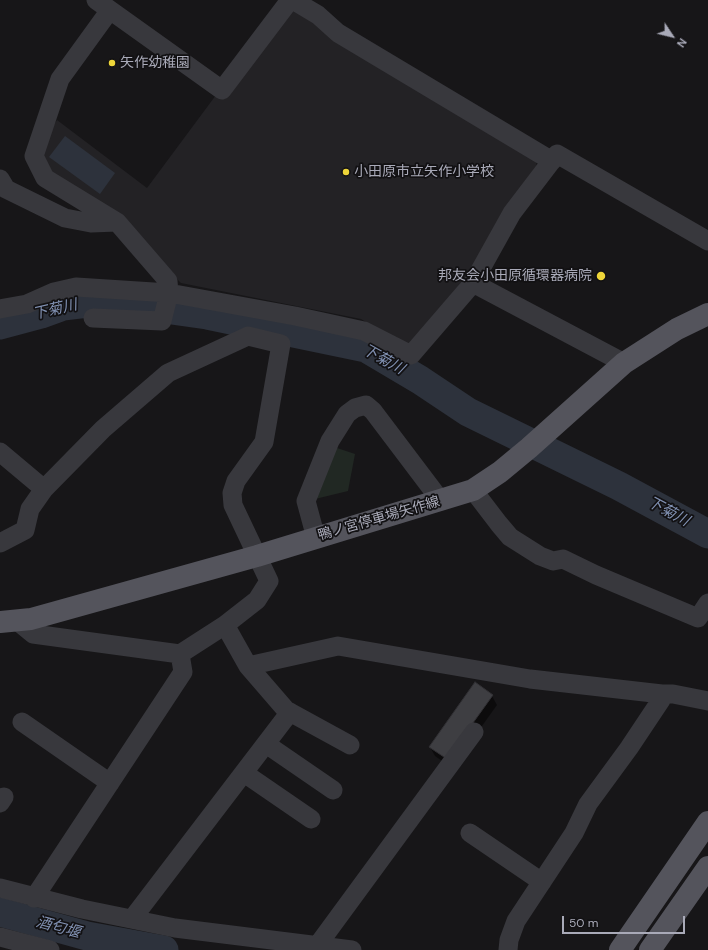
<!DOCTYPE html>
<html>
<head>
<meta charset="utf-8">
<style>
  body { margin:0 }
  #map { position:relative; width:708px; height:950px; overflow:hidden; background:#171618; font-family:"DM Sans",sans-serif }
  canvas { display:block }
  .north { position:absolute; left:652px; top:16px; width:40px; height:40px; -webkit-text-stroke:3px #121113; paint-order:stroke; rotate:125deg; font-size:11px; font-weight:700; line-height:16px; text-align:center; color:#a9aab8 }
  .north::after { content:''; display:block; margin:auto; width:14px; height:18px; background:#a9aab8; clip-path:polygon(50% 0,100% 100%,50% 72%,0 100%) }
  .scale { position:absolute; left:562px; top:916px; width:123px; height:18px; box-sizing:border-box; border:2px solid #a9aab8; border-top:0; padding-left:5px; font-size:12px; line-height:14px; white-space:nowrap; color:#a9aab8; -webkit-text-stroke:3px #121113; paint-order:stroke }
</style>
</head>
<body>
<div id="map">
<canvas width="708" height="950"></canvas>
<div class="north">N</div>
<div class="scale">50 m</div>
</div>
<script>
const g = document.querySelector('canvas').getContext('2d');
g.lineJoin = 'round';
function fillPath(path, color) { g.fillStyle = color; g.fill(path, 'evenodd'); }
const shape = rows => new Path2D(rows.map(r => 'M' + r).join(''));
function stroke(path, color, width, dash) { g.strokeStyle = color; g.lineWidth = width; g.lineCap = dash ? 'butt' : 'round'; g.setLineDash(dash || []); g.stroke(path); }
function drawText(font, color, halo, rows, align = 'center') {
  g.font = font + ' "DM Sans","Noto Sans JP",sans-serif'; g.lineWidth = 3.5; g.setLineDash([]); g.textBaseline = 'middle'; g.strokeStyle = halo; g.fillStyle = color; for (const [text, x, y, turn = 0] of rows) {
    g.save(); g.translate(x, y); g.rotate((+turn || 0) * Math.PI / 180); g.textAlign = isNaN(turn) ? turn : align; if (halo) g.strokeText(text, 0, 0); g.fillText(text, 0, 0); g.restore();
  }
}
const built = shape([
  [298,8,535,157,537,166,469,272,444,305,410,344,403,345,361,319,181,283,166,268,55,178,42,156,49,132,57,120,147,188,219,91,291,10]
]);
const green = shape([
  [334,447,355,454,348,491,315,499]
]);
const water = shape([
  [65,136,115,173,100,194,49,157]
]);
const shadow = shape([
  [492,696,497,705,452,768,435,756,430,747]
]);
const river = shape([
  [0,325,41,314,63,306,88,303,150,307,207,315,366,348,420,380,468,412,619,486,708,534],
  [0,912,87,936,164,950]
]);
const building = shape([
  [475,682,493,695,447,759,429,747,475,682]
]);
const minor = shape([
  [96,0,222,90,290,0],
  [293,0,318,15,338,33,552,161],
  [0,179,6,189,65,218,91,223,117,222],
  [473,283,512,213,557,154,708,241],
  [0,309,27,304,54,292,76,287,169,293,295,316,364,331,411,355,473,283,624,363],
  [93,318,162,321,169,293,168,281,117,222,45,178,34,156,60,79,110,10],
  [0,452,44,489],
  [473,490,499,524,510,537,540,556,553,561,563,559,596,575,698,618,708,603],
  [316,538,306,501,330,441,347,414,355,408,366,405,373,411,441,501],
  [0,543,25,530,30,509,44,489,103,429,168,373,248,336,281,344,264,442,236,481,232,493,233,505,269,581,257,600,225,625,180,654,183,672,34,898],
  [16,620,33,634,180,654],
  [225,625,248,666,286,710,350,745],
  [248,666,338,646,530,679,662,694,673,694,708,701],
  [22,722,110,783],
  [266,744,333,790],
  [244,773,311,819],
  [0,803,4,797],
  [470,833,542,882],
  [0,888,82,909,175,928,352,950],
  [132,919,290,712],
  [0,937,50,950],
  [317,946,474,732],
  [508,950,509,940,516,921,574,833,588,804,629,748,661,700,662,694]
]);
const major = shape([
  [0,622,31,619,257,556,473,490,500,472,529,448,624,363,677,329,708,314],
  [620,950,708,822],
  [650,950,708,867]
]);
const markers = [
  [112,63,4,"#eed539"],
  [346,172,4,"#eed539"],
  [601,276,5,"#eed539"]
];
const poiNames = [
  ["矢作幼稚園",120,63],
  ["小田原市立矢作小学校",354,172],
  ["邦友会小田原循環器病院",592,276,"right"]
];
const streetNames = [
  ["鴨ノ宮停車場矢作線",379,519,-16]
];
const waterNames = [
  ["下菊川",55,310,-13],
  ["下菊川",383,360,29],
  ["下菊川",668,512,28],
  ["酒匂堰",58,928,15]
];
fillPath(built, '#232225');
fillPath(green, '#212823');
fillPath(water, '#2d323c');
fillPath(shadow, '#0007');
stroke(river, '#2d323c', 29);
fillPath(building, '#3e3e42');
stroke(building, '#313034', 1);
stroke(minor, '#38383d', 19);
stroke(major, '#54545c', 22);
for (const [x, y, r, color] of markers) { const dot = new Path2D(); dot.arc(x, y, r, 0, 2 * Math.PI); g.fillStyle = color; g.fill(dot); stroke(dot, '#121113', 1.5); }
drawText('14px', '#a9aab8', '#121113', poiNames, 'left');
drawText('14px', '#a9aab8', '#121113', streetNames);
drawText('italic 15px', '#8191b2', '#121113', waterNames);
</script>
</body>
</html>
